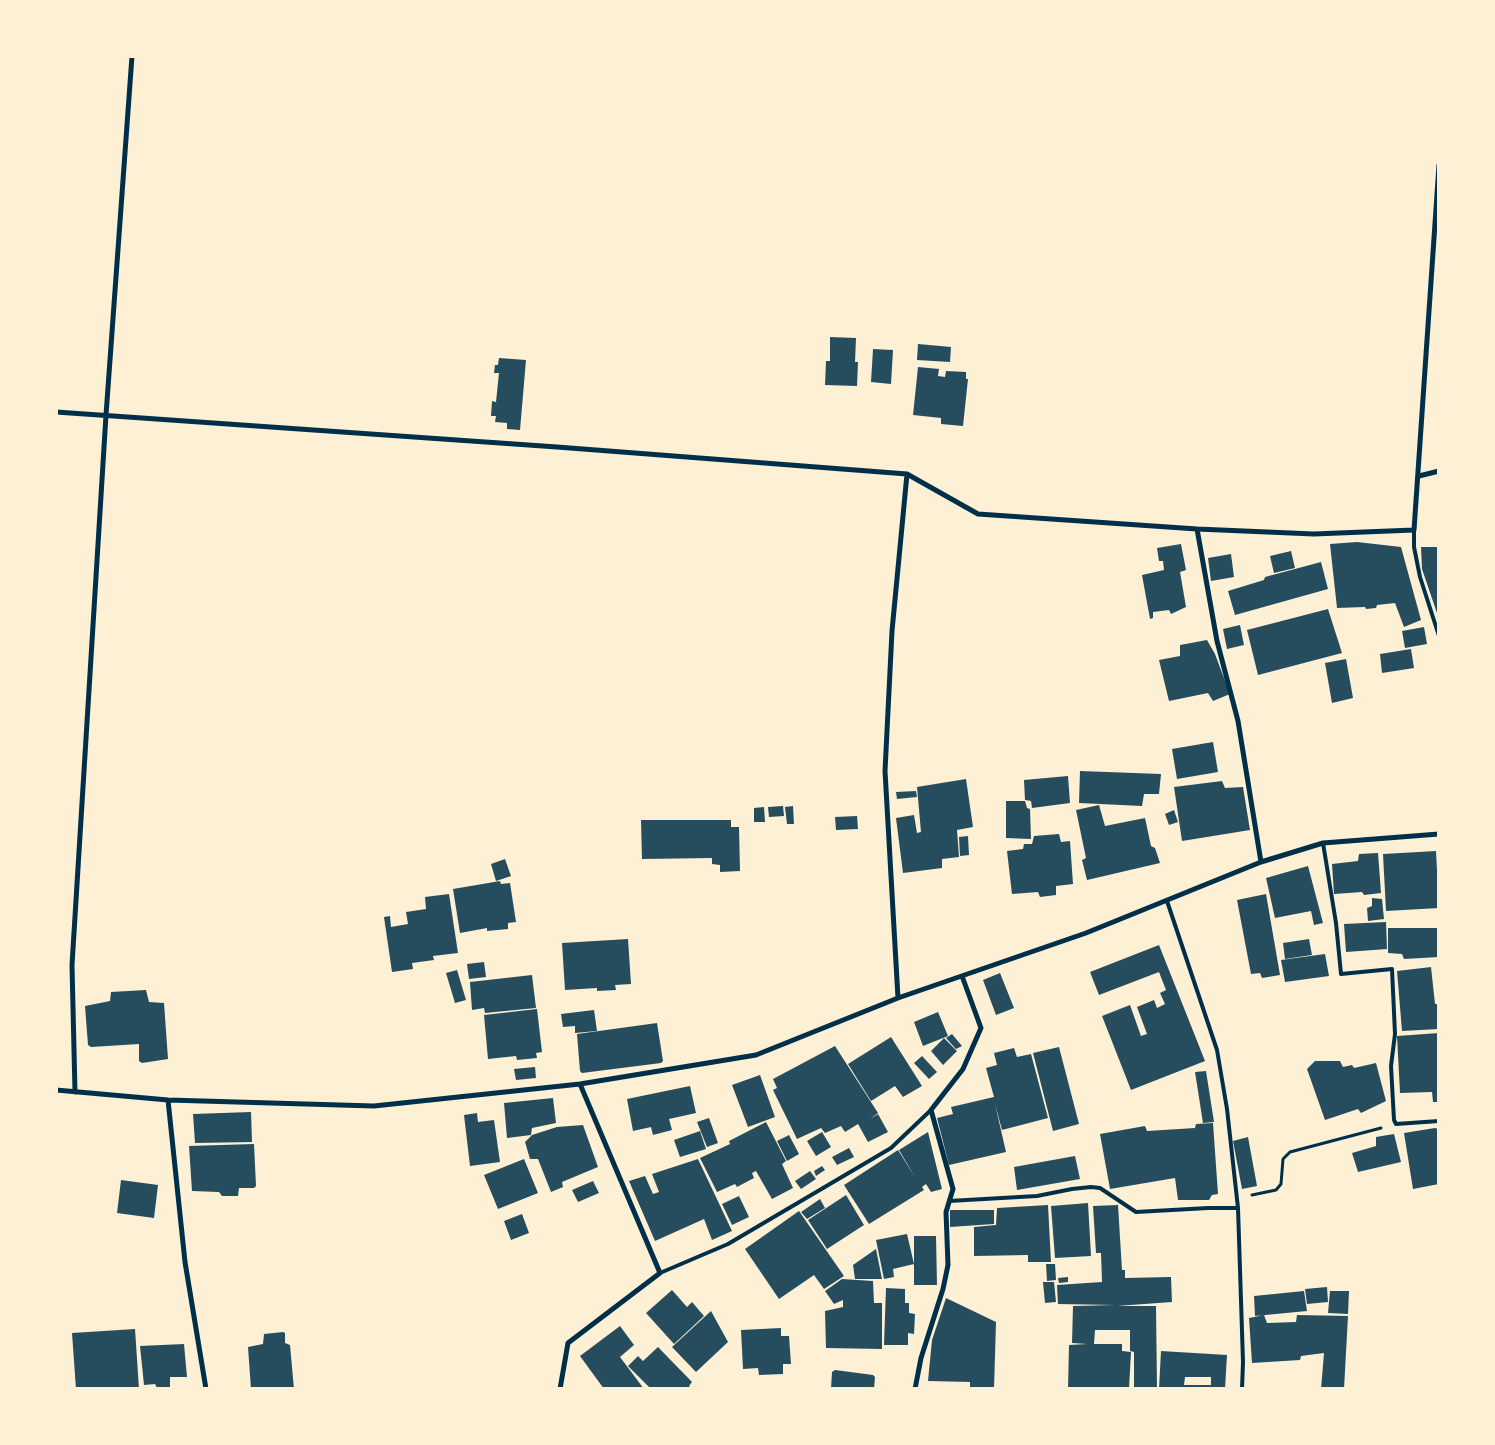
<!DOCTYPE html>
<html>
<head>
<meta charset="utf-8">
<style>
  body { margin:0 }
  #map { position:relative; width:1495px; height:1445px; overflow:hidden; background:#fdf0d5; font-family:Arial,sans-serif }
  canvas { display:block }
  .frame { position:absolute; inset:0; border:58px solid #fdf0d5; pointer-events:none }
</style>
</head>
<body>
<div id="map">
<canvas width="1495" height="1445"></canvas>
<div class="frame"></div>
</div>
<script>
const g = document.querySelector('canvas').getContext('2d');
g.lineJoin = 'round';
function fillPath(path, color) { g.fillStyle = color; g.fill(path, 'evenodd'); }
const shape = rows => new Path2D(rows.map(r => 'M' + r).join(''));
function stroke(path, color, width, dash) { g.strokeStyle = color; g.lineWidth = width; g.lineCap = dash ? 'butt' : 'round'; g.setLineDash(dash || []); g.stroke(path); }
const building = shape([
  [830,337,856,338,855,362,858,362,857,386,825,385,826,361,830,361],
  [918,344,951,347,950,362,917,360],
  [873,349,893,350,891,384,871,382],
  [499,358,526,360,520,430,507,429,507,423,495,422,496,416,491,416,492,401,496,402,499,373,494,373,495,365,498,365],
  [918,367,939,369,938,376,945,377,946,371,966,372,966,379,968,379,963,426,941,424,941,418,913,415],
  [1357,542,1401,547,1421,620,1404,627,1395,603,1377,605,1376,608,1366,609,1365,607,1337,608,1330,544],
  [1181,544,1186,570,1180,572,1186,607,1171,614,1169,610,1153,612,1153,618,1150,619,1142,575,1164,570,1163,561,1159,561,1157,548],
  [1421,547,1439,547,1439,619,1422,569],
  [1291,551,1295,568,1274,573,1270,556],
  [1231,554,1234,577,1211,581,1208,558],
  [1321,562,1328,589,1235,615,1228,591,1264,580,1265,577],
  [1328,609,1342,653,1258,675,1247,630],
  [1240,625,1244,645,1227,649,1223,629],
  [1424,627,1427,644,1405,648,1402,631],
  [1207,640,1215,654,1230,694,1213,701,1208,693,1169,701,1159,660,1180,656,1180,645],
  [1411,649,1414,668,1382,673,1380,654],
  [1346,659,1353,698,1332,703,1325,663],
  [1213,742,1218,772,1177,779,1172,749],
  [1080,771,1161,774,1159,794,1144,794,1142,806,1079,803],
  [1068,776,1070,803,1032,808,1031,801,1025,800,1024,780],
  [966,779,973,827,957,830,959,857,942,859,942,868,903,873,896,818,914,815,917,833,921,832,917,787],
  [1222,781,1225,788,1243,787,1250,830,1182,841,1174,787],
  [916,791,917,797,897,799,896,792],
  [1006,801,1025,801,1027,808,1030,809,1031,839,1006,838],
  [1099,805,1105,826,1145,818,1151,846,1155,848,1160,863,1087,880,1082,860,1086,858,1076,810],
  [783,806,784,816,769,817,768,807],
  [793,806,794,824,787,824,785,807],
  [764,807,765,822,754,822,754,808],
  [1174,810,1178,822,1169,825,1165,814],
  [857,816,858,829,836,830,835,817],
  [641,820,731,820,731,827,739,827,740,871,720,872,720,865,712,864,712,858,642,859],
  [1059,834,1061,842,1070,841,1073,884,1056,886,1056,895,1040,897,1038,892,1012,894,1007,851,1023,849,1024,844,1032,844,1034,836],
  [968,836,969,855,960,856,959,837],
  [1436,851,1439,908,1386,911,1383,854],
  [1378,853,1381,893,1364,895,1362,892,1334,894,1332,864,1358,861,1359,854],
  [505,859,511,876,496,881,491,864],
  [1308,866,1323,923,1314,925,1311,911,1275,918,1266,878],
  [500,881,501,884,510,883,516,922,508,923,508,929,487,931,487,928,460,933,453,889],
  [449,894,458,953,433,956,434,960,412,963,413,969,392,972,384,917,390,916,391,927,408,924,406,912,426,909,425,897],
  [1266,894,1280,975,1262,978,1260,973,1251,974,1237,900],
  [1372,898,1382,899,1384,919,1368,921,1367,908,1372,906],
  [1386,922,1387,949,1346,952,1344,924],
  [1388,928,1439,928,1439,957,1404,959,1402,954,1388,953],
  [628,939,631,984,615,985,616,990,597,991,597,988,565,990,562,943],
  [1309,939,1312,955,1285,959,1283,943],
  [1159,945,1205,1061,1131,1090,1102,1016,1130,1005,1141,1036,1147,1034,1137,1007,1154,1000,1157,1008,1165,1004,1160,993,1166,990,1159,972,1099,995,1090,972],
  [1325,954,1329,976,1285,982,1281,960],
  [484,962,486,977,469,979,467,964],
  [1431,967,1435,1004,1439,1004,1439,1029,1402,1031,1397,971],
  [457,970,466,1000,455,1003,446,973],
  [1000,973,1014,1008,996,1015,983,980],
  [532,975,536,1008,485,1013,484,1008,472,1010,470,982],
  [146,990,149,1002,164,1003,168,1059,142,1063,139,1061,139,1044,91,1047,88,1045,85,1006,110,1001,111,992],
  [537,1009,542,1052,536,1053,537,1058,517,1060,516,1056,488,1059,484,1015],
  [594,1010,597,1031,575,1033,575,1026,563,1027,561,1014],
  [938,1012,948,1036,923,1046,914,1022],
  [657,1023,663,1061,661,1063,582,1073,580,1071,577,1034],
  [1439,1033,1439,1102,1433,1102,1432,1092,1400,1093,1397,1036],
  [952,1034,962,1046,956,1049,946,1038],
  [891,1037,922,1086,903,1097,895,1086,871,1101,848,1064],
  [944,1038,957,1051,943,1065,931,1051],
  [835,1046,878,1113,870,1119,878,1114,888,1132,868,1142,858,1124,845,1132,841,1126,825,1133,821,1128,797,1139,773,1090,777,1088,773,1079],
  [1059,1047,1079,1124,1053,1131,1033,1053],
  [1014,1048,1017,1057,1031,1054,1048,1118,1002,1130,995,1104,1006,1152,949,1165,937,1118,953,1114,951,1107,994,1097,986,1068,997,1065,994,1053],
  [922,1056,937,1072,929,1079,914,1063],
  [1315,1061,1340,1061,1343,1067,1352,1065,1354,1068,1376,1063,1386,1101,1361,1113,1358,1109,1325,1120,1307,1069],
  [535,1067,536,1078,516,1080,514,1069],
  [1206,1071,1214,1122,1203,1123,1195,1072],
  [760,1075,775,1117,748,1127,732,1085],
  [690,1086,696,1113,669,1119,672,1130,653,1135,651,1127,633,1131,627,1099],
  [553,1098,556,1123,532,1128,531,1135,507,1138,504,1103],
  [251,1112,252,1142,195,1143,193,1114],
  [477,1113,478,1122,494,1120,500,1162,470,1166,464,1115],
  [709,1118,718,1143,707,1147,697,1122],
  [766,1122,786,1161,782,1164,793,1188,772,1199,756,1171,752,1173,754,1178,737,1187,735,1184,717,1192,700,1158,730,1144,729,1141],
  [1213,1123,1218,1194,1212,1195,1209,1200,1178,1200,1175,1178,1110,1189,1100,1134,1145,1126,1147,1131,1195,1128,1196,1124],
  [583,1125,598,1167,562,1182,563,1187,551,1192,538,1159,530,1159,525,1142,532,1135,557,1127],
  [1435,1128,1438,1129,1439,1138,1439,1184,1413,1189,1404,1133],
  [700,1131,706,1149,680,1157,674,1140],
  [822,1132,831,1147,816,1156,807,1141],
  [928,1132,942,1189,931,1192,926,1184,922,1187,924,1190,869,1224,844,1185,898,1150,915,1177,899,1150],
  [1394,1134,1401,1162,1358,1172,1352,1153,1376,1146,1376,1137],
  [789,1135,799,1154,787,1161,777,1141],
  [1248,1137,1257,1186,1242,1189,1233,1141],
  [254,1144,256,1186,254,1188,239,1188,238,1196,222,1196,219,1192,192,1191,189,1146],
  [849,1148,854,1157,837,1165,832,1157],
  [1075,1156,1080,1179,1017,1190,1014,1167],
  [524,1159,538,1193,498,1209,484,1175],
  [698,1159,732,1231,712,1240,704,1219,655,1241,629,1181,645,1176,653,1194,659,1192,652,1174],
  [822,1166,825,1170,816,1176,814,1171],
  [810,1171,816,1179,801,1189,795,1181],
  [121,1180,158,1185,154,1218,117,1213],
  [593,1181,599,1193,578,1202,572,1190],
  [846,1195,864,1225,827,1249,808,1220],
  [739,1196,749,1217,732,1225,722,1204],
  [820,1199,825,1208,807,1219,801,1212],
  [1088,1203,1091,1256,1055,1258,1051,1206],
  [1048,1205,1051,1262,1028,1262,1028,1255,974,1256,974,1227,996,1225,997,1208],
  [1118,1205,1122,1270,1125,1270,1125,1278,1171,1277,1172,1302,1117,1306,1156,1306,1157,1389,1134,1389,1134,1352,1130,1351,1130,1330,1095,1330,1094,1344,1122,1344,1122,1351,1131,1352,1129,1389,1068,1389,1069,1345,1087,1344,1072,1343,1073,1306,1115,1305,1058,1304,1057,1285,1102,1282,1101,1253,1096,1253,1093,1206],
  [950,1210,994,1210,994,1224,950,1227],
  [799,1211,844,1276,824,1289,814,1275,779,1299,745,1249],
  [522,1214,529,1233,511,1240,504,1221],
  [907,1234,914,1264,893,1269,894,1277,884,1279,876,1240],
  [914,1236,936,1236,937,1285,914,1285],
  [876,1249,882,1279,855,1279,853,1265],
  [1046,1264,1055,1264,1056,1280,1047,1281],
  [1068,1277,1068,1282,1059,1283,1058,1278],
  [842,1279,873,1281,874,1303,882,1303,882,1349,826,1348,825,1311,843,1307,843,1300,834,1304,825,1291],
  [1043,1282,1054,1282,1056,1302,1045,1303],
  [1327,1287,1328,1302,1307,1304,1305,1289],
  [886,1288,905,1289,905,1303,909,1303,909,1313,915,1314,914,1334,908,1333,908,1345,884,1345],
  [672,1290,687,1307,692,1302,704,1316,674,1344,646,1313],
  [1304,1291,1307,1311,1255,1316,1254,1296],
  [1330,1291,1349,1291,1348,1314,1328,1313],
  [946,1298,996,1322,994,1389,970,1389,970,1382,928,1381,932,1340],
  [711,1311,728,1342,696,1372,672,1347],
  [1264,1315,1267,1323,1296,1322,1297,1315,1348,1316,1344,1389,1321,1389,1324,1353,1301,1356,1300,1360,1252,1363,1249,1318],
  [620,1326,634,1345,620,1357,644,1389,604,1389,580,1356],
  [781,1328,781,1336,789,1336,791,1364,783,1364,783,1374,759,1375,758,1368,743,1369,741,1330],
  [135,1329,139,1389,76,1389,72,1333],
  [283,1332,285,1333,285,1343,290,1345,294,1389,251,1389,248,1347,263,1344,264,1334],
  [184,1344,187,1377,170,1377,170,1387,157,1388,155,1384,144,1385,140,1346],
  [658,1347,692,1382,689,1386,692,1389,651,1389,628,1366,638,1356,643,1361],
  [1161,1351,1227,1355,1225,1389,1159,1389],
  [1185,1377,1211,1377,1211,1385,1184,1385],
  [835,1370,873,1375,875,1377,874,1389,831,1389,832,1372]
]);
const path = shape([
  [1252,1195,1276,1190,1281,1184,1283,1159,1290,1152,1381,1128]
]);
const service = shape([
  [1414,530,1414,547,1420,577,1439,636],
  [1323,843,1336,923,1341,974,1392,969,1395,1034,1391,1066,1394,1120,1396,1124,1439,1121],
  [1167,901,1217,1050,1227,1109,1238,1208,1243,1362,1242,1389],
  [949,1201,1037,1196,1072,1189,1091,1187,1100,1188,1136,1212,1208,1208,1238,1208],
  [660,1273,728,1244,891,1148,931,1110]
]);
const minor = shape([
  [56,412,557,447,907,474,978,514,1197,529,1314,534,1414,530,1439,165],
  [1419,476,1439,471],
  [1197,529,1217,641,1238,721,1261,862],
  [898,998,885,771,892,631,907,474],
  [56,1090,168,1100,374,1106,580,1084,756,1055,898,998,1086,933,1261,862,1323,843,1439,834],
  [75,1092,72,965,106,415,132,56],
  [168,1100,185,1262,206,1389],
  [560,1389,568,1343,660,1273,580,1084],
  [915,1389,921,1358,943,1289,948,1265,946,1212,953,1189,931,1110,963,1069,981,1028,962,976]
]);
fillPath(building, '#264d5e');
stroke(path, '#003049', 3);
stroke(service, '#003049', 4);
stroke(minor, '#003049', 5);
</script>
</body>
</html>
